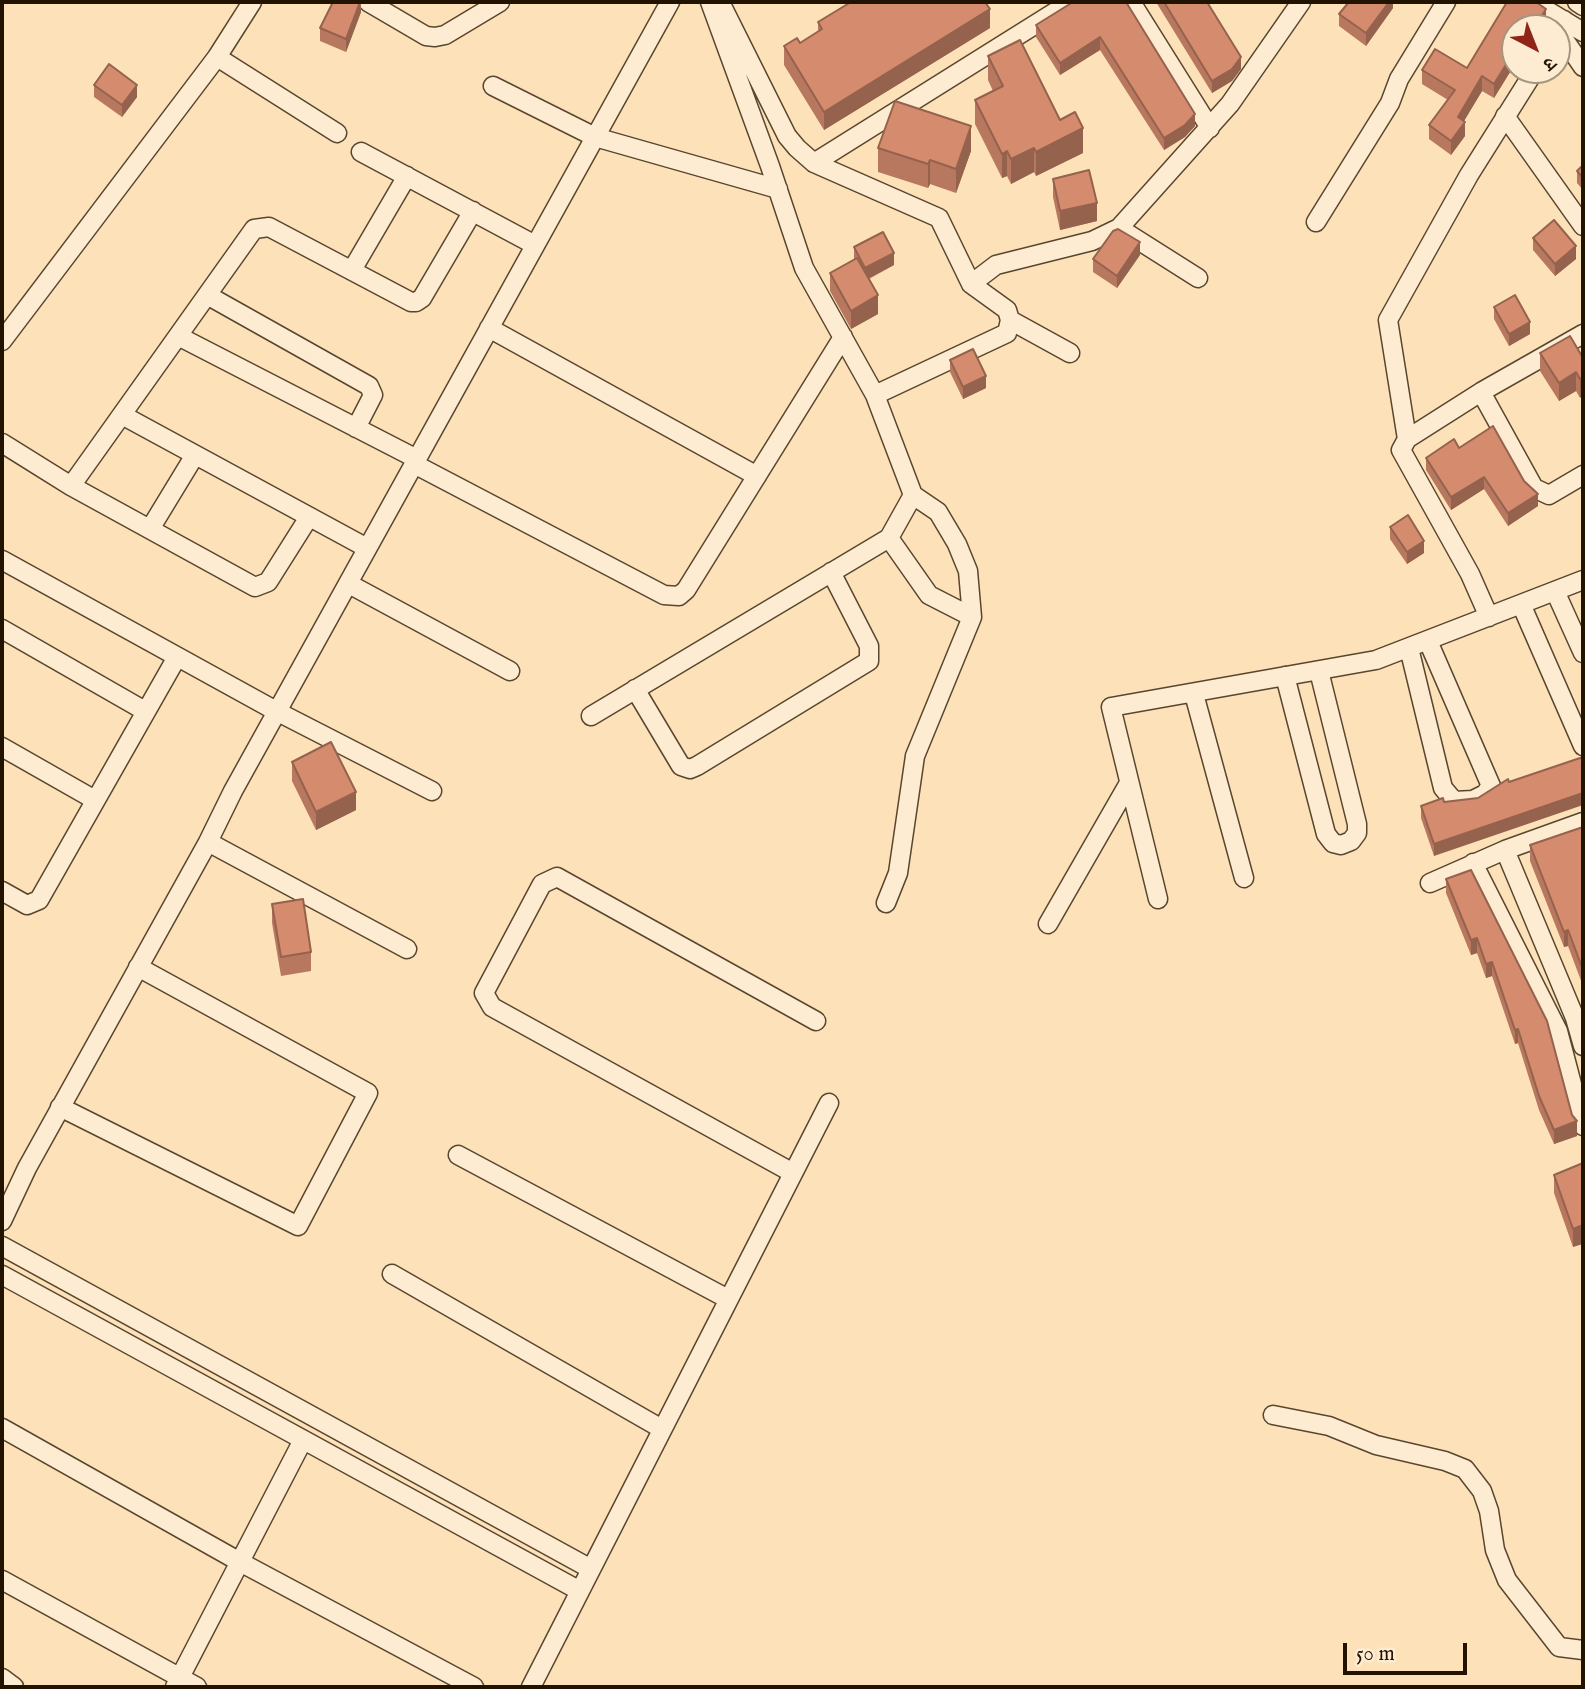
<!DOCTYPE html>
<html>
<head>
<meta charset="utf-8">
<style>
  body { margin:0 }
  #map { position:relative; width:1585px; height:1689px; overflow:hidden; background:#fde1b9; font-family:"IM FELL English","Noto Serif Devanagari",serif }
  canvas { display:block }
  .frame { position:absolute; inset:0; border:4px solid #221200; pointer-events:none }
  .north { position:absolute; left:1501px; top:14px; width:70px; height:70px; box-sizing:border-box; background:#feecd2; border:2px solid #a6957e; border-radius:50%; rotate:138deg; font-size:19px; font-weight:700; line-height:28px; text-align:center; color:#221200 }
  .north::after { content:''; display:block; margin:auto; width:24px; height:32px; background:#8f2418; clip-path:polygon(50% 0,100% 100%,50% 72%,0 100%) }
  .scale { position:absolute; left:1343px; top:1643px; width:124px; height:32px; box-sizing:border-box; border:4px solid #221200; border-top:0; padding-left:9px; font-size:21px; line-height:24px; white-space:nowrap; color:#221200; -webkit-text-stroke:5px #feecd2; paint-order:stroke }
</style>
</head>
<body>
<div id="map">
<canvas width="1585" height="1689"></canvas>
<div class="frame"></div>
<div class="north">उ</div>
<div class="scale">50 m</div>
</div>
<script>
const g = document.querySelector('canvas').getContext('2d');
g.lineJoin = 'round';
const shape = rows => new Path2D(rows.map(r => 'M' + r).join(''));
function stroke(path, color, width, dash) { g.strokeStyle = color; g.lineWidth = width; g.lineCap = dash ? 'butt' : 'round'; g.setLineDash(dash || []); g.stroke(path); }
function fillPath(path, color) { g.fillStyle = color; g.fill(path, 'evenodd'); }
const minor = shape([
  [368,2,426,36,435,37,445,35,500,2],
  [710,2,770,166,804,268,875,395,913,495,938,512,957,544,968,571,972,617,929,595,889,538,913,495],
  [720,2,787,136,797,148,814,163,939,218,971,284],
  [1131,2,1210,128],
  [1533,2,1583,32],
  [1577,2,1583,6],
  [1564,20,1559,32,1583,67],
  [217,57,337,133],
  [493,86,595,137,778,189],
  [1505,116,1583,226],
  [361,152,535,245],
  [814,163,1071,2],
  [1316,222,1390,103,1399,79,1446,2],
  [1119,228,1198,278],
  [352,270,407,176],
  [207,295,369,386,373,395,356,428],
  [1010,320,1070,353],
  [489,328,757,476],
  [178,336,417,459],
  [2,341,217,57,252,2],
  [1481,392,1534,488,1549,495,1583,475],
  [875,395,1007,333,1010,320,1007,310,971,284,996,265,1092,241,1119,228,1230,104,1301,2],
  [122,415,367,548],
  [1407,439,1388,320,1469,175,1535,70],
  [2,443,71,486,255,587,268,582,309,517],
  [414,464,664,595,679,596,686,590,843,337],
  [71,486,254,229,269,227,411,302,416,302,422,298,473,211],
  [150,529,195,455],
  [2,560,276,711,432,791],
  [349,584,510,671],
  [1555,591,1583,653],
  [1521,604,1583,746],
  [1489,617,1470,574,1401,450,1407,439,1481,392,1583,334],
  [2,629,145,711],
  [1409,648,1443,788,1454,801,1473,800,1485,794,1491,786,1428,641],
  [1285,676,1326,834,1333,843,1341,845,1351,841,1357,833,1357,824,1319,671],
  [635,689,681,766,690,769,697,766,869,661,869,646,831,572],
  [1194,694,1244,878],
  [591,716,889,538],
  [2,747,95,800],
  [208,842,407,949],
  [1505,850,1575,1018,1583,1046],
  [1473,863,1558,1031,1583,1126],
  [1430,883,1505,850,1583,822],
  [2,891,27,905,39,900,177,657],
  [1158,899,1111,707,1376,660,1583,580],
  [886,903,898,873,915,756,972,617],
  [1048,924,1129,783],
  [60,1107,298,1226,368,1093,138,967],
  [458,1155,728,1299],
  [793,1173,492,1007,484,993,542,884,557,877,816,1021],
  [2,1221,27,1168,208,842,233,791,670,2],
  [2,1246,591,1569],
  [392,1274,662,1429],
  [2,1275,580,1591],
  [1273,1415,1329,1426,1376,1445,1445,1461,1465,1469,1482,1491,1489,1511,1495,1550,1507,1580,1559,1647,1583,1650],
  [2,1428,240,1562,474,1687],
  [2,1580,197,1687],
  [2,1678,14,1687],
  [175,1687,303,1440],
  [531,1687,829,1103]
]);
const wall = shape([
  [361,2,361,12,346,52,320,41,320,28],
  [1073,2,1195,126,1185,137,1164,150,1100,50,1060,75,1036,37,1036,25],
  [1156,2,1207,2,1241,69,1232,81,1212,93],
  [1393,2,1393,8,1366,46,1339,26,1339,14],
  [1507,2,1536,2,1546,9,1546,23,1543,28,1515,28,1515,64,1494,98,1482,91,1464,121,1465,122,1465,136,1451,155,1429,139,1429,125,1448,100,1422,84,1422,70,1435,49,1467,68],
  [818,22,990,28,824,130,784,65,784,46,800,43,818,32],
  [988,56,1060,120,1083,153,1036,176,1034,172,1011,184,1007,176,1002,178,975,124,975,100,993,91,988,80],
  [94,85,137,97,122,117,94,97],
  [878,148,971,151,956,193,930,184,928,188,878,172],
  [1583,165,1583,190,1577,183,1577,171],
  [1053,179,1097,221,1060,230,1053,197],
  [1533,238,1576,259,1555,276,1533,250],
  [854,247,894,265,869,279,878,314,851,329,830,291,830,273,854,259],
  [1140,255,1117,288,1093,272,1093,259],
  [1494,307,1530,334,1509,346,1494,319],
  [1540,353,1583,358,1580,398,1576,391,1559,401,1540,371],
  [950,360,986,388,963,399,950,372],
  [1459,448,1538,506,1508,526,1484,489,1451,510,1426,470,1426,458],
  [1390,527,1424,553,1407,564,1390,539],
  [292,762,356,810,316,830,292,781],
  [1509,782,1434,856,1421,818,1421,806,1444,802,1478,798],
  [1583,827,1583,986,1568,946,1564,947,1530,861,1530,845],
  [1471,870,1577,1136,1554,1144,1539,1110,1518,1043,1515,1044,1492,976,1486,978,1477,953,1471,955,1446,893,1446,879],
  [272,904,311,952,311,971,281,976,272,923],
  [1583,1163,1573,1247,1554,1193,1554,1175]
]);
const shadedWall = shape([
  [360,2,361,12,346,52,346,39],
  [1389,2,1393,2,1393,8,1366,46,1366,33],
  [990,9,990,28,824,130,824,112],
  [1546,9,1546,23,1543,28,1534,28],
  [1100,37,1100,50,1060,75,1060,63],
  [1515,50,1515,64,1494,98,1494,84],
  [1241,57,1241,69,1232,81,1212,93,1212,81],
  [1482,76,1482,91,1458,131,1458,117],
  [137,85,137,97,122,117,122,105],
  [1195,114,1195,126,1185,137,1164,150,1164,138],
  [1465,122,1465,136,1451,155,1451,141],
  [971,126,971,151,956,193,956,169],
  [1083,128,1083,153,1036,176,1036,152],
  [1034,148,1034,172,1011,184,1011,159],
  [1007,151,1007,176,1002,178,1002,154],
  [930,160,930,184,928,188,928,164],
  [1097,203,1097,221,1060,230,1060,211],
  [1140,242,1140,255,1117,288,1117,276],
  [1576,246,1576,259,1555,276,1555,264],
  [894,253,894,265,865,280,865,268],
  [878,295,878,314,851,329,851,311],
  [1530,322,1530,334,1509,346,1509,334],
  [1576,372,1576,391,1559,401,1559,383],
  [986,376,986,388,963,399,963,387],
  [1583,377,1583,395,1580,398,1580,379],
  [1484,477,1484,489,1451,510,1451,497],
  [1538,494,1538,506,1508,526,1508,513],
  [1424,541,1424,553,1407,564,1407,552],
  [356,792,356,810,316,830,316,812],
  [1583,793,1583,805,1434,856,1434,844],
  [1568,930,1568,946,1564,947,1564,932],
  [1477,938,1477,953,1471,955,1471,940],
  [1492,962,1492,976,1486,978,1486,964],
  [1518,1029,1518,1043,1515,1044,1515,1030],
  [1577,1121,1577,1136,1554,1144,1554,1130],
  [1583,1225,1583,1244,1573,1247,1573,1229]
]);
const building = shape([
  [333,2,360,2,346,39,320,28,333,2],
  [851,2,985,2,990,9,824,112,784,46,797,38,800,43,822,29,818,22,851,2],
  [1073,2,1126,2,1195,114,1185,125,1164,138,1100,37,1060,63,1036,25,1073,2],
  [1164,2,1207,2,1241,57,1232,69,1212,81,1164,2],
  [1349,2,1389,2,1366,33,1339,14,1349,2],
  [1507,2,1536,2,1546,9,1534,28,1529,27,1529,28,1515,28,1515,50,1494,84,1482,76,1458,117,1465,122,1451,141,1429,125,1455,90,1422,70,1435,49,1467,68,1507,2],
  [1020,40,1060,120,1075,112,1083,128,1036,152,1034,148,1011,159,1007,151,1002,154,975,100,1003,86,988,56,1020,40],
  [109,64,137,85,122,105,94,85,109,64],
  [895,101,971,126,956,169,930,160,928,164,878,148,895,101],
  [1583,165,1583,178,1577,171,1583,165],
  [1089,170,1097,203,1060,211,1053,179,1089,170],
  [1554,220,1576,246,1555,264,1533,238,1554,220],
  [1118,229,1140,242,1117,276,1093,259,1113,231,1118,229],
  [883,232,894,253,865,268,854,247,883,232],
  [857,258,878,295,851,311,830,273,857,258],
  [1515,295,1530,322,1509,334,1494,307,1515,295],
  [1570,336,1583,358,1583,377,1580,379,1576,372,1559,383,1540,353,1570,336],
  [973,349,986,376,963,387,950,360,973,349],
  [1493,426,1524,481,1538,494,1508,513,1484,477,1451,497,1426,458,1454,439,1459,448,1493,426],
  [1408,515,1424,541,1407,552,1390,527,1408,515],
  [331,742,356,792,316,812,292,762,331,742],
  [1583,757,1583,793,1434,844,1421,806,1443,798,1444,802,1478,798,1508,779,1509,782,1583,757],
  [1583,827,1583,970,1568,930,1564,932,1530,845,1583,827],
  [1471,870,1547,1021,1572,1115,1577,1121,1554,1130,1539,1096,1518,1029,1515,1030,1492,962,1486,964,1477,938,1471,940,1446,879,1471,870],
  [303,899,311,952,281,957,272,904,303,899],
  [1583,1163,1583,1225,1573,1229,1554,1175,1583,1163]
]);
stroke(minor, '#59462e', 21);
stroke(minor, '#feecd2', 18);
fillPath(wall, '#b7785f');
fillPath(shadedWall, '#95624d');
fillPath(building, '#d58c6e');
stroke(building, '#95624d', 2);
</script>
</body>
</html>
